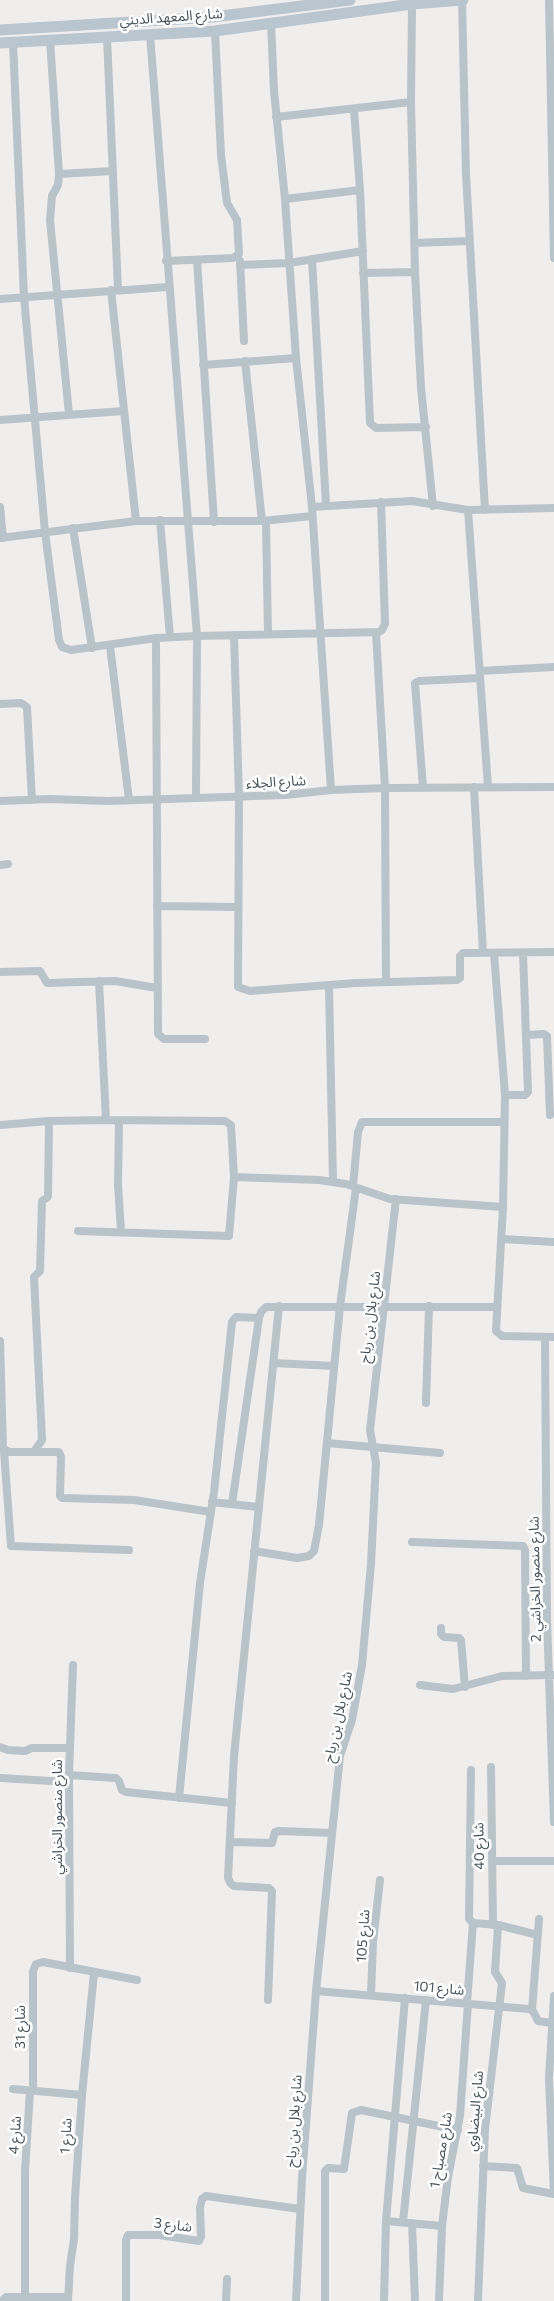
<!DOCTYPE html>
<html>
<head>
<meta charset="utf-8">
<style>
  body { margin:0 }
  canvas { display:block; background:#f0eded }
</style>
</head>
<body>
<canvas width="554" height="2301"></canvas>
<script>
const g = document.querySelector('canvas').getContext('2d');
g.lineJoin = 'round';
const shape = rows => new Path2D(rows.map(r => 'M' + r).join(''));
function stroke(path, color, width, dash) { g.strokeStyle = color; g.lineWidth = width; g.lineCap = dash ? 'butt' : 'round'; g.setLineDash(dash || []); g.stroke(path); }
function drawText(font, color, halo, rows, align = 'center') {
  g.font = font + ' Commissioner,"Noto Sans Arabic",sans-serif'; g.lineWidth = 5; g.setLineDash([]); g.textBaseline = 'middle'; g.strokeStyle = halo; g.fillStyle = color; for (const [text, x, y, turn = 0] of rows) {
    g.save(); g.translate(x, y); g.rotate((+turn || 0) * Math.PI / 180); g.textAlign = isNaN(turn) ? turn : align; if (halo) g.strokeText(text, 0, 0); g.fillText(text, 0, 0); g.restore();
  }
}
const street = shape([
  [462,0,466,174,485,510],
  [549,0,554,258],
  [412,4,411,102,415,272,421,388,433,506],
  [271,23,274,91,285,199,296,358,312,507,331,790],
  [150,35,197,636,196,797],
  [107,37,118,290],
  [50,40,59,174,58,185,52,196,50,220,69,414],
  [13,42,24,297,45,532,59,640,62,647,71,650,156,638,197,636,379,632,382,630,385,624,381,502],
  [354,109,360,190,370,423,376,428,426,427],
  [276,117,411,102],
  [59,174,113,171],
  [285,199,360,190],
  [415,243,469,241],
  [312,259,326,505],
  [197,260,214,522],
  [166,261,233,258,239,254,237,220,227,203,221,155,215,31],
  [240,261,244,341],
  [240,265,289,263,363,251],
  [363,273,415,272],
  [111,290,136,521],
  [0,299,168,287],
  [245,361,262,521],
  [203,365,296,358],
  [0,420,123,411],
  [0,507,3,538],
  [312,507,412,501,468,510,554,508],
  [468,510,488,787],
  [160,520,170,637],
  [266,521,268,634],
  [73,528,92,648],
  [0,538,136,521,262,521,312,516],
  [376,633,385,788,386,982],
  [234,635,239,797,238,987,250,991,356,983,457,980,460,978,460,956,463,953,554,952],
  [156,638,158,1034,164,1039,205,1039],
  [110,646,129,800],
  [480,671,554,667],
  [0,704,21,703,27,707,32,800],
  [474,787,483,953],
  [423,788,415,683,419,681,480,678],
  [0,801,50,799,108,801,285,795,331,790,385,788,554,787],
  [0,865,8,864],
  [157,906,237,907],
  [494,953,505,1095,503,1207],
  [0,972,40,971,47,983,115,981,157,988],
  [99,981,106,1120],
  [329,985,333,1182],
  [526,1035,544,1034,547,1036,550,1115],
  [505,1095,525,1095,528,1092,523,953],
  [119,1121,118,1185,121,1231],
  [0,1125,49,1121,106,1120,225,1121,231,1125,234,1177,229,1236,78,1231],
  [234,1177,319,1180,346,1184,390,1199,503,1207,496,1331,502,1336,554,1337],
  [353,1186,358,1132,362,1122,504,1122],
  [502,1239,554,1242],
  [545,1337,547,1619,554,1822],
  [0,1341,3,1449,10,1452,59,1452,61,1457,60,1496,62,1498,134,1500,211,1512],
  [273,1363,334,1366],
  [426,1403,429,1306],
  [327,1443,440,1453],
  [4,1451,11,1546,129,1550],
  [34,1452,42,1440,34,1277,40,1271,42,1201,48,1197,49,1121],
  [212,1502,258,1507],
  [232,1504,259,1318,261,1312,266,1307,497,1307],
  [412,1542,523,1546,525,1550,526,1676],
  [254,1551,297,1558,309,1556,314,1551,319,1525,340,1306,356,1188],
  [441,1628,441,1634,444,1637,459,1638,461,1640,465,1687],
  [420,1685,453,1689,502,1676,554,1675],
  [0,1747,8,1750,25,1751,32,1748,70,1748],
  [491,1767,493,1925],
  [69,1775,116,1778,119,1781,122,1790,126,1792,232,1803],
  [0,1778,69,1782],
  [179,1798,200,1583,214,1492,232,1322,236,1317,259,1318],
  [230,1842,272,1843,275,1832,279,1831,332,1833],
  [492,1861,554,1861],
  [473,1923,498,1925,538,1935],
  [70,1968,69,1775,73,1665],
  [316,1991,529,2009,533,2011,538,2021,552,2023],
  [371,1995,373,1942,380,1880],
  [268,2000,272,1891,269,1888,234,1886,231,1884,228,1878,234,1756,279,1306],
  [467,2003,473,1923,469,1919,471,1770],
  [532,2010,539,1919],
  [13,2089,82,2095],
  [33,2091,33,1971,36,1964,43,1962,137,1980],
  [483,2166,517,2168,523,2188,554,2194],
  [554,2194,549,2078,554,1996],
  [386,2221,442,2226],
  [403,2222,426,2000],
  [412,2223,415,2301],
  [2,2301,6,2297,68,2297],
  [25,2301,25,2171,30,2091],
  [68,2301,70,2266,74,2239,75,2198,82,2095,94,1973],
  [126,2301,126,2240,128,2235,159,2235,199,2241,201,2237,200,2208,202,2199,206,2196,300,2209],
  [226,2301,227,2279],
  [296,2301,302,2178,316,1991,340,1756,352,1720,362,1665,371,1564,376,1463,370,1430,396,1199],
  [325,2301,325,2171,328,2168,344,2169,352,2113,361,2110,458,2130],
  [384,2301,386,2221,405,1998],
  [439,2301,442,2226,448,2177,460,2116,468,2003],
  [478,2301,485,2129,502,1983,495,1972,498,1925]
]);
const secondary = shape([
  [0,30,213,17,350,0],
  [0,43,215,31,412,4,463,0]
]);
const streetNames = [
  ["شارع المعهد الديني",171,17,-4],
  ["شارع الجلاء",276,782,-3],
  ["شارع بلال بن رباح",370,1317,-83],
  ["شارع منصور الخراشي 2",535,1579,-91],
  ["شارع بلال بن رباح",338,1717,-78],
  ["شارع منصور الخراشي",57,1817,-90],
  ["شارع 40",479,1846,-91],
  ["شارع 105",363,1936,-86],
  ["شارع 101",439,1988,5],
  ["شارع 31",20,2027,-90],
  ["شارع البيضاوي",475,2111,-85],
  ["شارع بلال بن رباح",294,2121,-86],
  ["شارع 4",15,2135,-86],
  ["شارع 1",66,2136,-86],
  ["شارع مصباح 1",441,2150,-80],
  ["شارع 3",173,2225,7]
];
stroke(street, '#b9c3ca', 8);
stroke(secondary, '#b9c6cf', 11);
drawText('14px', '#46525a', '#fff', streetNames);
</script>
</body>
</html>
